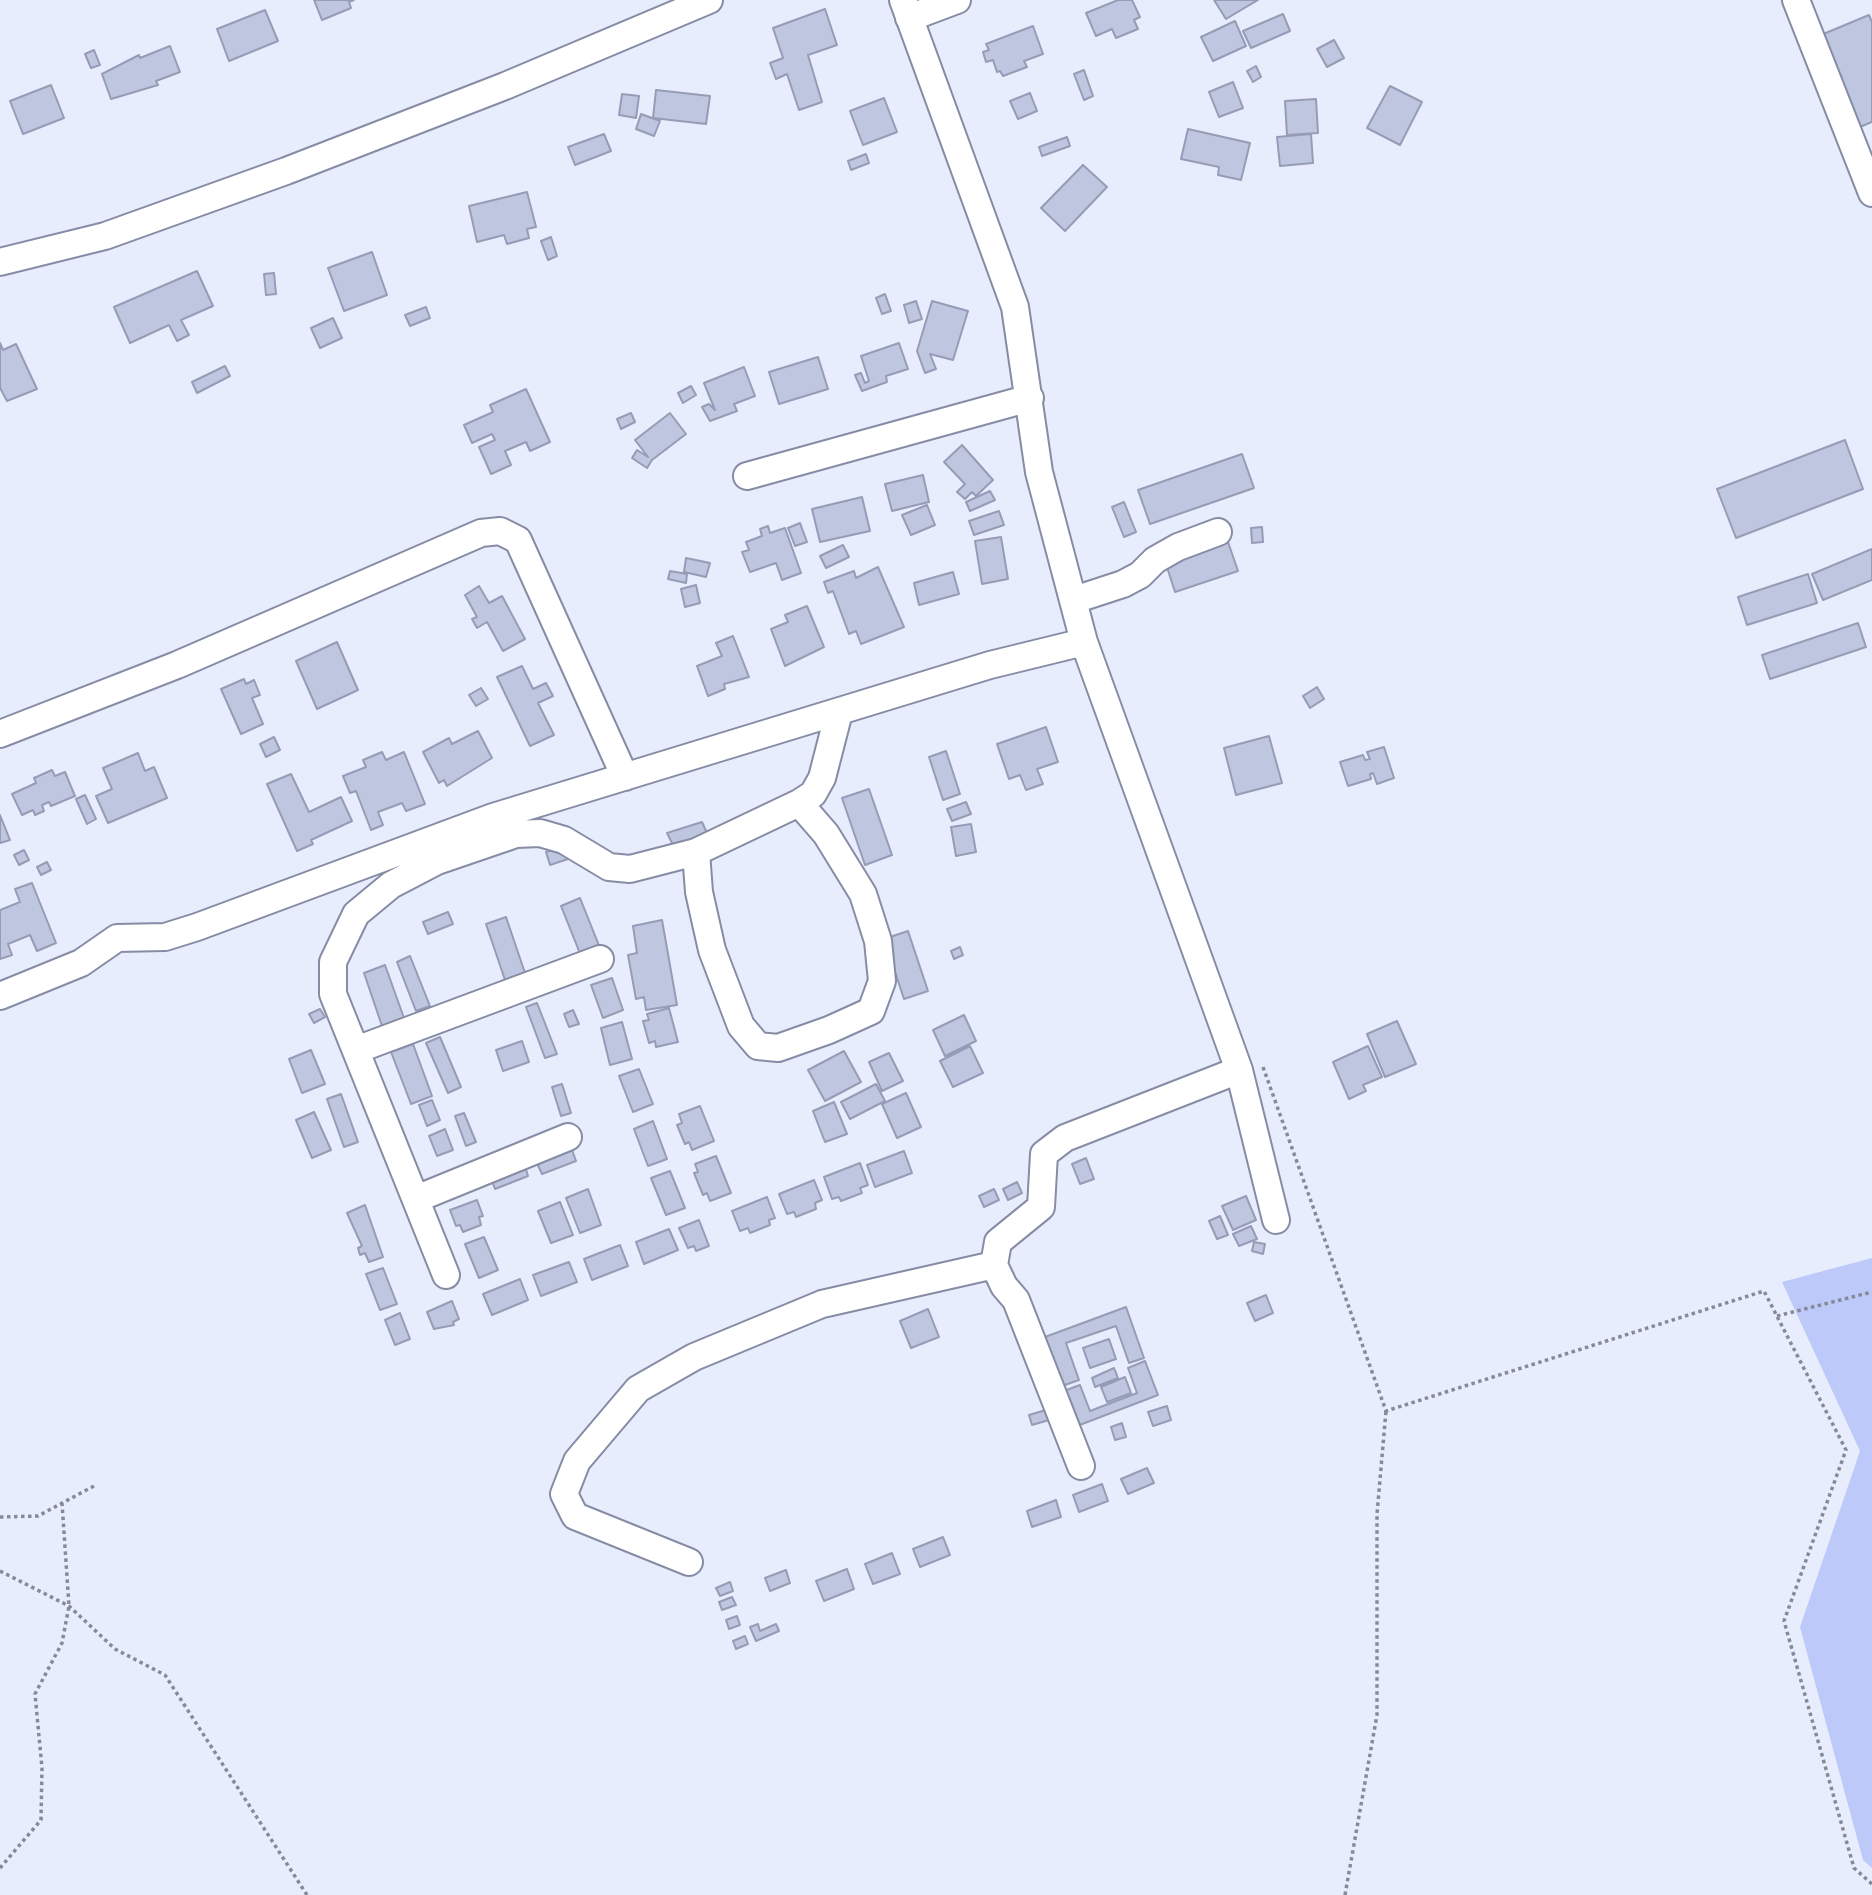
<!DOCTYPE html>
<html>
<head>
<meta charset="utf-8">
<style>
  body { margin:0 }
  canvas { display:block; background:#e8edfd }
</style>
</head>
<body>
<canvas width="1872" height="1895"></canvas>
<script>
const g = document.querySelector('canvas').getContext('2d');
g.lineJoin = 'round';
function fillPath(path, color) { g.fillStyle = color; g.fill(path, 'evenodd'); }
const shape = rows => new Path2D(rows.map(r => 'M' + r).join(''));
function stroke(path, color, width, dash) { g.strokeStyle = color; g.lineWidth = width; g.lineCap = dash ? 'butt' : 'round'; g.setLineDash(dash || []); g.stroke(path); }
const green = shape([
  [1872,1258,1872,1868,1863,1860,1800,1627,1860,1451,1782,1282]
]);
const building = shape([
  [314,0,354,0,349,2,351,8,322,20,314,0],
  [1118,0,1132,0,1140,17,1134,20,1138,29,1116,38,1112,29,1096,36,1086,13,1118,0],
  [1214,0,1258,0,1226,19,1214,0],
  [825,9,837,45,808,55,822,102,799,110,787,74,776,79,770,63,783,58,773,28,825,9],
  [265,10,278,41,229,61,217,29,265,10],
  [1283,14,1290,31,1251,48,1243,31,1283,14],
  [1869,15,1872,22,1872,122,1860,127,1821,35,1869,15],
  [1235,21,1246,46,1213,61,1201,37,1235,21],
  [1033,26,1043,54,1024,61,1027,67,1003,76,1000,71,997,72,993,60,986,62,983,52,989,50,986,44,1033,26],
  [1334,40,1344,58,1327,67,1317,49,1334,40],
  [170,46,180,72,156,81,158,85,111,99,102,74,139,55,140,58,170,46],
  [94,50,100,65,91,68,85,54,94,50],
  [1256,66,1261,77,1253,82,1247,71,1256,66],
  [1084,70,1093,96,1084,100,1074,74,1084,70],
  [1233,82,1243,108,1219,117,1209,92,1233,82],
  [51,85,64,118,23,134,10,101,51,85],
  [1390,86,1422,102,1400,145,1367,128,1390,86],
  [656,90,710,96,706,124,653,118,656,90],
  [1030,93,1037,111,1018,119,1010,101,1030,93],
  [622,94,639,96,636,118,619,115,622,94],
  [884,98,897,132,863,145,850,111,884,98],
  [1316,99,1318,133,1287,135,1285,101,1316,99],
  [641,114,660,121,654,136,636,129,641,114],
  [1188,129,1250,143,1241,180,1218,175,1219,167,1181,159,1188,129],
  [604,134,611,151,575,165,568,147,604,134],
  [1311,134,1313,163,1280,166,1277,137,1311,134],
  [1067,137,1070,146,1042,156,1039,147,1067,137],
  [866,154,869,163,851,170,848,161,866,154],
  [1083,165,1107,187,1065,231,1041,208,1083,165],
  [527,192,536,227,527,229,529,238,507,244,504,235,477,242,469,206,527,192],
  [551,237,557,256,548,260,541,241,551,237],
  [372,252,387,295,344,311,328,268,372,252],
  [197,271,213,306,181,320,189,335,177,341,169,325,130,343,114,307,197,271],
  [274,273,276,294,266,295,264,274,274,273],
  [885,294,891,311,882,314,876,298,885,294],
  [916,301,922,319,909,323,904,305,916,301],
  [932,301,968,311,953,360,930,354,936,369,925,373,917,351,932,301],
  [426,307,430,318,410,326,405,315,426,307],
  [333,318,342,338,320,348,311,328,333,318],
  [0,343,3,350,16,344,37,389,7,401,0,388,0,343],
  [899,343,908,369,886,376,887,382,862,391,855,375,861,373,865,383,869,381,861,356,899,343],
  [818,357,828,389,779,404,769,372,818,357],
  [225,366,230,376,197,393,192,382,225,366],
  [744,367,755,396,734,404,737,411,710,421,702,407,709,404,715,410,704,383,744,367],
  [691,386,696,395,683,403,678,393,691,386],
  [526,389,550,442,530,451,526,442,505,451,511,465,491,474,479,447,495,440,492,434,472,443,464,425,493,412,490,405,526,389],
  [631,413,635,422,621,429,617,419,631,413],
  [670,413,686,434,652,460,647,468,632,458,637,450,648,457,635,440,670,413],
  [1845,440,1863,489,1736,538,1717,489,1845,440],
  [962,445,993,480,976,496,972,492,965,499,957,492,965,484,944,462,962,445],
  [1242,454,1254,488,1150,524,1138,490,1242,454],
  [923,475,929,502,892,511,885,484,923,475],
  [990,491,995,500,970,511,966,502,990,491],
  [862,497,870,531,820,542,812,509,862,497],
  [1124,502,1136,532,1124,537,1112,507,1124,502],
  [927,505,935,525,911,535,902,515,927,505],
  [999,511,1004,525,974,535,969,521,999,511],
  [800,523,807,542,795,546,788,528,800,523],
  [768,526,770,533,785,528,801,573,782,580,776,563,750,572,742,552,749,550,746,542,762,536,760,529,768,526],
  [1262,527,1263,542,1252,543,1251,528,1262,527],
  [1001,537,1008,579,982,584,975,541,1001,537],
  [1228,542,1238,571,1175,592,1166,564,1228,542],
  [843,545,849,557,826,568,820,556,843,545],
  [1872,549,1872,580,1823,600,1812,574,1872,549],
  [686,558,710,563,706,577,684,572,686,558],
  [878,567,904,627,861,644,856,631,849,634,833,591,828,593,824,582,854,571,856,578,878,567],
  [670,571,687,574,686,583,668,579,670,571],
  [953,572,959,594,919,605,914,583,953,572],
  [1808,574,1817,603,1747,625,1738,597,1808,574],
  [696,585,700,603,685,607,681,589,696,585],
  [479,586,489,603,502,596,525,639,503,651,487,622,477,628,472,619,477,617,465,595,479,586],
  [807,606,824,647,785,666,771,629,788,622,785,615,807,606],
  [1858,623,1866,647,1770,679,1762,655,1858,623],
  [733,636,749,677,724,684,725,689,708,696,697,666,722,656,716,643,733,636],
  [337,642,358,690,317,709,296,661,337,642],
  [522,666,533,689,546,683,553,696,538,703,554,735,530,746,497,677,522,666],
  [244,679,246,684,254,680,260,695,252,698,263,724,241,734,221,689,244,679],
  [1317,687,1324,699,1310,708,1303,696,1317,687],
  [481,688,488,699,476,706,469,695,481,688],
  [1046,727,1058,762,1037,769,1043,784,1026,790,1020,775,1009,779,997,744,1046,727],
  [478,731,492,758,447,786,444,780,439,783,423,752,449,738,452,744,478,731],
  [1269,736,1282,783,1236,795,1224,748,1269,736],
  [274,737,280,750,266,757,260,744,274,737],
  [1384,747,1394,778,1377,784,1373,773,1370,774,1371,779,1348,786,1340,762,1363,755,1365,760,1370,759,1367,752,1384,747],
  [946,751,960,794,943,800,929,757,946,751],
  [382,752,386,760,404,752,425,804,406,811,402,803,378,812,383,825,371,830,356,791,350,793,343,776,366,767,363,760,382,752],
  [138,753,145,771,154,767,167,798,108,823,96,796,112,789,103,768,138,753],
  [52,770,55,776,65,772,75,796,51,806,49,802,42,805,44,811,35,815,33,810,22,815,12,794,36,783,34,778,52,770],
  [291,774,309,812,341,797,352,821,311,840,313,844,297,851,267,784,291,774],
  [869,789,892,855,865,865,842,798,869,789],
  [85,795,96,819,87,824,76,799,85,795],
  [966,802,971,814,952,821,947,809,966,802],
  [0,815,10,840,0,843,0,815],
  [702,822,707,833,675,849,667,833,702,822],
  [971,824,976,852,956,856,951,827,971,824],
  [564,846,568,859,550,865,546,852,564,846],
  [24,850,29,860,19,865,14,855,24,850],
  [47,862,51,870,41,875,37,867,47,862],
  [32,883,56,943,37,951,30,935,8,944,12,955,0,959,0,910,20,902,15,889,32,883],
  [580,898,600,948,581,956,561,906,580,898],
  [448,912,453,924,428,934,423,922,448,912],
  [506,917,525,973,505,980,486,924,506,917],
  [662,920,677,1005,646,1010,644,997,636,999,628,955,637,953,633,926,662,920],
  [908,931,928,991,904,999,884,939,908,931],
  [960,947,963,955,954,959,951,951,960,947],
  [410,956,430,1006,416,1011,397,962,410,956],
  [385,965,404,1018,382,1026,364,973,385,965],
  [612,978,623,1010,603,1018,591,985,612,978],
  [537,1003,557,1054,545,1058,526,1007,537,1003],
  [669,1008,678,1042,656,1047,655,1041,649,1043,643,1021,649,1020,647,1014,669,1008],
  [320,1009,325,1017,314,1023,309,1014,320,1009],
  [573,1010,579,1024,569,1027,564,1014,573,1010],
  [964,1015,976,1041,945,1056,933,1030,964,1015],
  [1397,1021,1416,1064,1385,1077,1367,1034,1397,1021],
  [622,1022,632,1059,610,1065,601,1028,622,1022],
  [440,1037,461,1087,448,1093,426,1043,440,1037],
  [522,1041,529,1062,503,1071,496,1050,522,1041],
  [413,1044,432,1096,411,1104,391,1052,413,1044],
  [970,1046,983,1073,953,1087,940,1061,970,1046],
  [1368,1046,1382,1077,1363,1085,1366,1091,1349,1099,1333,1062,1368,1046],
  [311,1050,325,1084,302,1093,289,1059,311,1050],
  [844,1051,861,1082,825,1101,808,1070,844,1051],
  [889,1053,903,1081,882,1091,869,1062,889,1053],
  [639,1069,653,1104,633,1112,619,1076,639,1069],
  [562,1084,571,1113,561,1116,552,1087,562,1084],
  [876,1084,885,1101,850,1119,841,1102,876,1084],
  [906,1093,921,1127,897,1138,882,1104,906,1093],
  [341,1094,358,1142,344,1147,327,1099,341,1094],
  [432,1100,440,1120,427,1126,419,1105,432,1100],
  [834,1102,847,1134,825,1142,813,1111,834,1102],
  [700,1106,714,1141,692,1150,689,1142,685,1144,677,1125,682,1123,679,1114,700,1106],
  [314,1112,331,1150,312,1158,296,1120,314,1112],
  [464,1113,476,1142,466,1146,455,1116,464,1113],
  [653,1121,667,1159,648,1166,634,1129,653,1121],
  [445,1129,453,1150,437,1156,429,1136,445,1129],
  [571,1147,576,1161,542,1174,536,1161,571,1147],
  [904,1151,912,1173,875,1187,867,1165,904,1151],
  [716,1156,731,1193,710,1201,707,1193,703,1195,694,1173,698,1172,695,1164,716,1156],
  [1086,1158,1094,1179,1080,1184,1072,1164,1086,1158],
  [524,1163,528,1176,495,1189,490,1176,524,1163],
  [860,1163,868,1185,860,1188,862,1193,841,1201,839,1197,832,1199,824,1177,860,1163],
  [670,1171,685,1208,666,1215,651,1178,670,1171],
  [814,1180,822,1200,815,1203,816,1209,796,1217,794,1212,787,1214,779,1194,814,1180],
  [1017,1182,1022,1193,1008,1200,1003,1189,1017,1182],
  [588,1189,601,1225,580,1233,566,1198,588,1189],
  [994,1189,999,1200,984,1207,979,1196,994,1189],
  [1246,1196,1256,1220,1233,1230,1222,1206,1246,1196],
  [767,1197,775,1218,769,1220,770,1225,750,1233,748,1228,740,1231,732,1211,767,1197],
  [477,1200,483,1216,479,1217,481,1225,463,1232,460,1225,456,1226,450,1210,477,1200],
  [560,1202,573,1235,551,1243,538,1211,560,1202],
  [365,1205,383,1257,369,1262,365,1253,360,1255,358,1248,362,1246,347,1213,365,1205],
  [1220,1216,1228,1235,1217,1239,1209,1221,1220,1216],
  [699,1220,709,1246,696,1251,694,1246,688,1248,679,1228,699,1220],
  [1251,1226,1257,1239,1239,1246,1233,1234,1251,1226],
  [669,1229,678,1250,644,1264,636,1242,669,1229],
  [484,1237,498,1270,479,1278,465,1244,484,1237],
  [1254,1242,1265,1244,1263,1254,1252,1251,1254,1242],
  [620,1245,628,1266,592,1280,584,1259,620,1245],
  [569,1262,577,1282,541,1296,533,1275,569,1262],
  [383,1268,397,1304,380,1310,366,1274,383,1268],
  [520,1279,528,1300,492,1315,483,1294,520,1279],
  [1266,1295,1273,1313,1255,1321,1247,1303,1266,1295],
  [452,1301,459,1319,453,1322,454,1325,434,1329,427,1312,452,1301],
  [1126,1307,1144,1358,1129,1363,1116,1326,1066,1343,1079,1380,1062,1386,1045,1337,1126,1307],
  [928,1309,939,1337,911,1348,900,1321,928,1309],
  [400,1313,410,1339,395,1345,385,1320,400,1313],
  [1109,1339,1116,1359,1090,1368,1083,1348,1109,1339],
  [1145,1361,1158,1395,1077,1426,1064,1391,1080,1385,1090,1411,1137,1393,1128,1368,1145,1361],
  [1114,1368,1118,1378,1095,1387,1092,1378,1114,1368],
  [1125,1377,1131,1393,1107,1402,1101,1387,1125,1377],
  [1167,1406,1171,1420,1153,1426,1148,1412,1167,1406],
  [1046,1410,1049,1420,1032,1425,1029,1415,1046,1410],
  [1122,1423,1126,1437,1115,1440,1111,1427,1122,1423],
  [1147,1468,1154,1483,1128,1494,1121,1479,1147,1468],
  [1102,1484,1108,1501,1079,1512,1073,1495,1102,1484],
  [1056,1500,1061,1517,1032,1527,1027,1511,1056,1500],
  [943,1537,950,1555,920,1567,913,1549,943,1537],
  [892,1553,900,1574,873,1584,865,1564,892,1553],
  [847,1569,854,1589,824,1601,816,1581,847,1569],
  [786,1570,790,1583,770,1591,765,1578,786,1570],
  [730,1582,733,1591,720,1596,716,1588,730,1582],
  [732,1597,736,1605,722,1610,719,1602,732,1597],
  [737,1616,740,1625,729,1629,726,1620,737,1616],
  [758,1624,760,1631,776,1624,779,1631,756,1641,750,1627,758,1624],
  [745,1636,748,1644,736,1649,733,1641,745,1636]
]);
const path = shape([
  [1263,1067,1386,1411,1764,1291,1846,1450,1784,1621,1854,1868,1872,1884],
  [1777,1316,1872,1292],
  [0,1517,38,1516,94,1486],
  [0,1571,69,1606,115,1649,165,1675,307,1895],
  [0,1868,41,1820,42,1768,35,1694,62,1643,69,1606,62,1503],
  [1345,1895,1377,1715,1377,1514,1386,1411]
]);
const minor = shape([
  [903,0,1015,307,1039,472,1084,642,1239,1070,1276,1220],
  [1796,0,1872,193],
  [909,18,957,0],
  [0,262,105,236,286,171,505,86,709,0],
  [747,476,1030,398],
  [1074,600,1123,584,1140,575,1155,560,1178,547,1218,532],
  [0,734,177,665,481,533,500,531,518,540,625,777],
  [696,852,699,892,712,950,741,1026,758,1046,778,1048,829,1030,871,1011,882,981,878,941,863,894,826,834,799,803],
  [0,996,81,963,117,938,165,937,197,927,493,817,990,665,1084,642],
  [356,1050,600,959],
  [416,1199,568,1137],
  [446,1275,333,994,333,962,356,914,391,885,437,861,516,834,540,833,564,840,609,867,630,869,696,852,799,803,813,794,822,778,839,712],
  [1081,1466,1016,1300,1004,1286,994,1265,998,1242,1041,1207,1044,1154,1065,1138,1239,1070],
  [689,1562,575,1516,564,1494,577,1461,638,1389,694,1357,822,1304,994,1265]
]);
fillPath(green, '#bdc9f9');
fillPath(building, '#bfc6e0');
stroke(building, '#969cb6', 2);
stroke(minor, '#868ca5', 30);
stroke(path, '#868a96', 3.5, [3.5, 3.5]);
stroke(minor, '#fff', 26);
</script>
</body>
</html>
